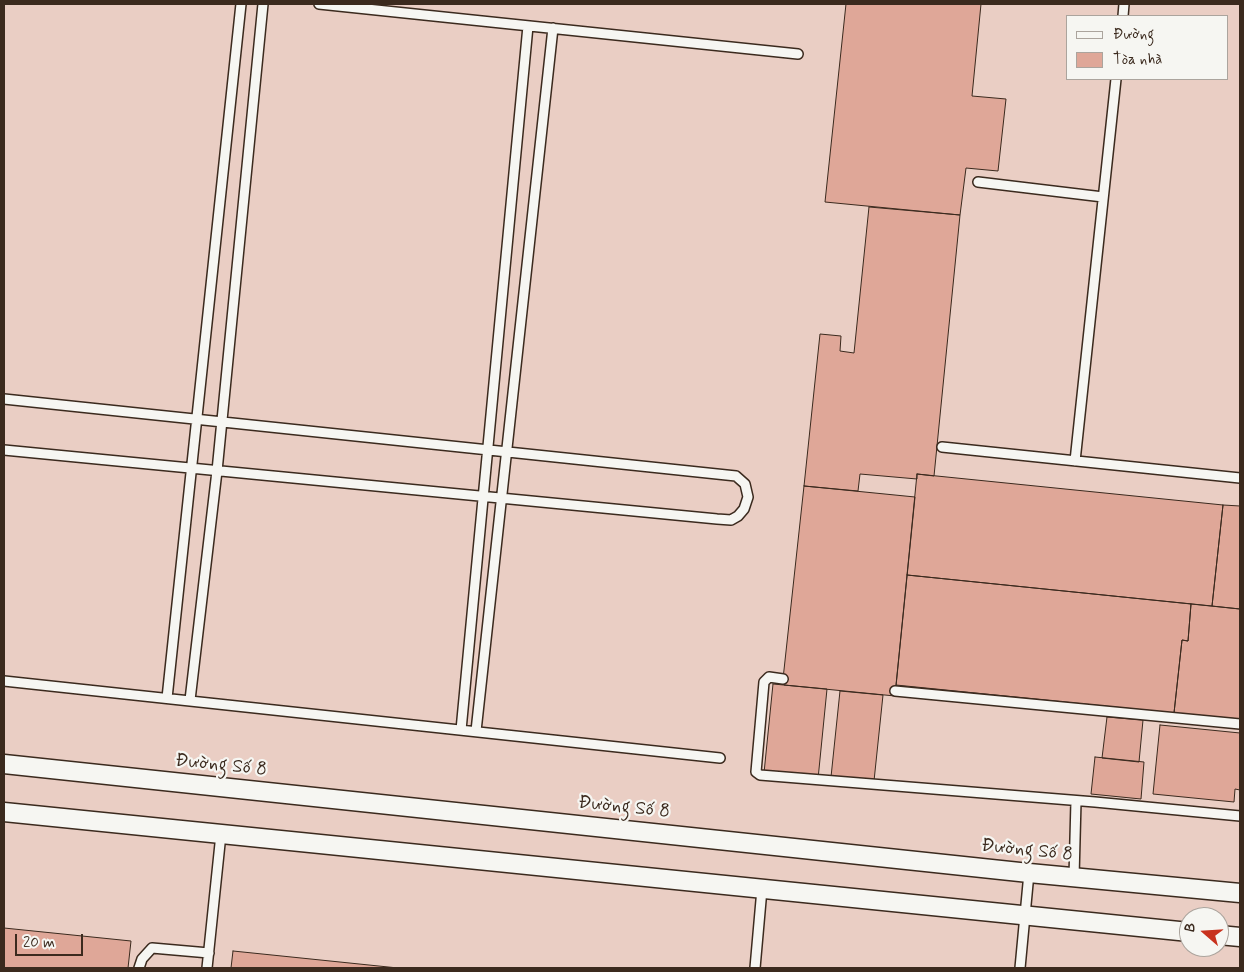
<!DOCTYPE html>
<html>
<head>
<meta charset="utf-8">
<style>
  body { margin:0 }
  #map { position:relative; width:1244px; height:972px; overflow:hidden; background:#efded7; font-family:Mynerve,sans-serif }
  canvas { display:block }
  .frame { position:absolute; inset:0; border:5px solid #3b2a1e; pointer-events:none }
  .legend { position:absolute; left:1066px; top:15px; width:162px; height:65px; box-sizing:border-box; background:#f6f6f2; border:1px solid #aba49d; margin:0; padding:6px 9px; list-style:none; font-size:15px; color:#3b2a1e }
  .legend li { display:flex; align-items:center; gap:10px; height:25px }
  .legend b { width:25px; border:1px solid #aba49d }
  .north { position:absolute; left:1179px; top:907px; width:50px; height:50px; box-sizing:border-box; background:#f6f6f2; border:1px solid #aba49d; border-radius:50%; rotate:289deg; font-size:14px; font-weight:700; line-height:20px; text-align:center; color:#3b2a1e }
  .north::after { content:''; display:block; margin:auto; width:18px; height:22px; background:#c8321e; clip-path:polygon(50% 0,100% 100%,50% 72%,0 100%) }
  .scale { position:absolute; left:15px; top:934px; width:68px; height:22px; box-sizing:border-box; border:2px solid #3b2a1e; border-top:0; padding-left:6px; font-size:15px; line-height:18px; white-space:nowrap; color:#3b2a1e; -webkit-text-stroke:4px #f6f6f2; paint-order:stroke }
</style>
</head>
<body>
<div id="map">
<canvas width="1244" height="972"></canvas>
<div class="frame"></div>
<ul class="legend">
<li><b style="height:6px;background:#f6f6f2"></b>Đường</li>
<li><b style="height:14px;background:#dfa798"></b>Tòa nhà</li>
</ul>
<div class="north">B</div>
<div class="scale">20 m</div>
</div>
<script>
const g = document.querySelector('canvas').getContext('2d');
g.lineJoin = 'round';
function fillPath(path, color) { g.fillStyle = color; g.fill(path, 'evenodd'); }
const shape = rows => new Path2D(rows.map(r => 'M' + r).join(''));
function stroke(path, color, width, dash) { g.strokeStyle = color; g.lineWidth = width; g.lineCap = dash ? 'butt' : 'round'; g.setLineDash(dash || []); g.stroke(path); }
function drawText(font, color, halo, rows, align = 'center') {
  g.font = font + ' Mynerve,sans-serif'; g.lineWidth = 4.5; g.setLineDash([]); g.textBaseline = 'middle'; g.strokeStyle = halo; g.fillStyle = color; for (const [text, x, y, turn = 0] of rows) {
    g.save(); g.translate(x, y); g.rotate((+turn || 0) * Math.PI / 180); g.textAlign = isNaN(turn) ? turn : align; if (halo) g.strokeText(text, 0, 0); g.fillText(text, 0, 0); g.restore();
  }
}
const built = shape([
  [4,4,1240,4,1240,968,4,968],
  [1068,16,1228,16,1228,79,1068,79],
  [1189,917,1219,917,1219,947,1189,947]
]);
const building = shape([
  [846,4,981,4,972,96,1006,99,998,171,966,168,960,215,825,202,846,4],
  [869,207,960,215,934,476,917,474,917,479,860,474,858,491,804,486,820,334,841,336,840,351,854,353,869,207],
  [917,474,1223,505,1212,606,907,575,917,474],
  [804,486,915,497,895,696,784,685,783,679,804,486],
  [1223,505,1240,506,1240,609,1212,606,1223,505],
  [907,575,1191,604,1188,641,1182,640,1174,713,896,685,907,575],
  [1191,604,1240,609,1240,719,1174,713,1182,640,1188,641,1191,604],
  [773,684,827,689,818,779,764,773,773,684],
  [840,691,883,695,874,781,831,777,840,691],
  [1107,717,1143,720,1139,762,1102,758,1107,717],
  [1160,725,1240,733,1240,790,1235,789,1234,802,1153,794,1160,725],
  [1095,757,1144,762,1141,799,1091,794,1095,757],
  [4,928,131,941,128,968,4,968,4,928],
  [233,951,398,968,231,968,233,951]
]);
const service = shape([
  [319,4,798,54],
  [1123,16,1124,4],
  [978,182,1103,197],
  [4,399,736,476,745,484,748,497,744,509,738,516,731,520,717,519,4,450],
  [942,447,1240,478],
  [1075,461,1116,79],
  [783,679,769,677,764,682,756,772,760,775,1095,802,1240,816],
  [4,681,720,758],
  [895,691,1240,724],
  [167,698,241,4],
  [190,700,217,471,263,4],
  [461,730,528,26],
  [476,731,553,28],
  [1074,877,1076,801],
  [139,968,142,959,152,948,209,953],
  [207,968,221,834],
  [755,968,762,889],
  [1020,968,1029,873]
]);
const minor = shape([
  [4,764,1029,873,1240,893],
  [4,812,1189,932],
  [1219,935,1240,937]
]);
const streetNames = [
  ["Đường Số 8",221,766,6],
  ["Đường Số 8",624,808,6],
  ["Đường Số 8",1027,851,6]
];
fillPath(built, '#eacec4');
fillPath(building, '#dfa798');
stroke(building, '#3b2a1e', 1);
stroke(service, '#3b2a1e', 12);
stroke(minor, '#3b2a1e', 21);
stroke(service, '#f6f6f2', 9);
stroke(minor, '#f6f6f2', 18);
drawText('19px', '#3b2a1e', '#f6f6f2', streetNames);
</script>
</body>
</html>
